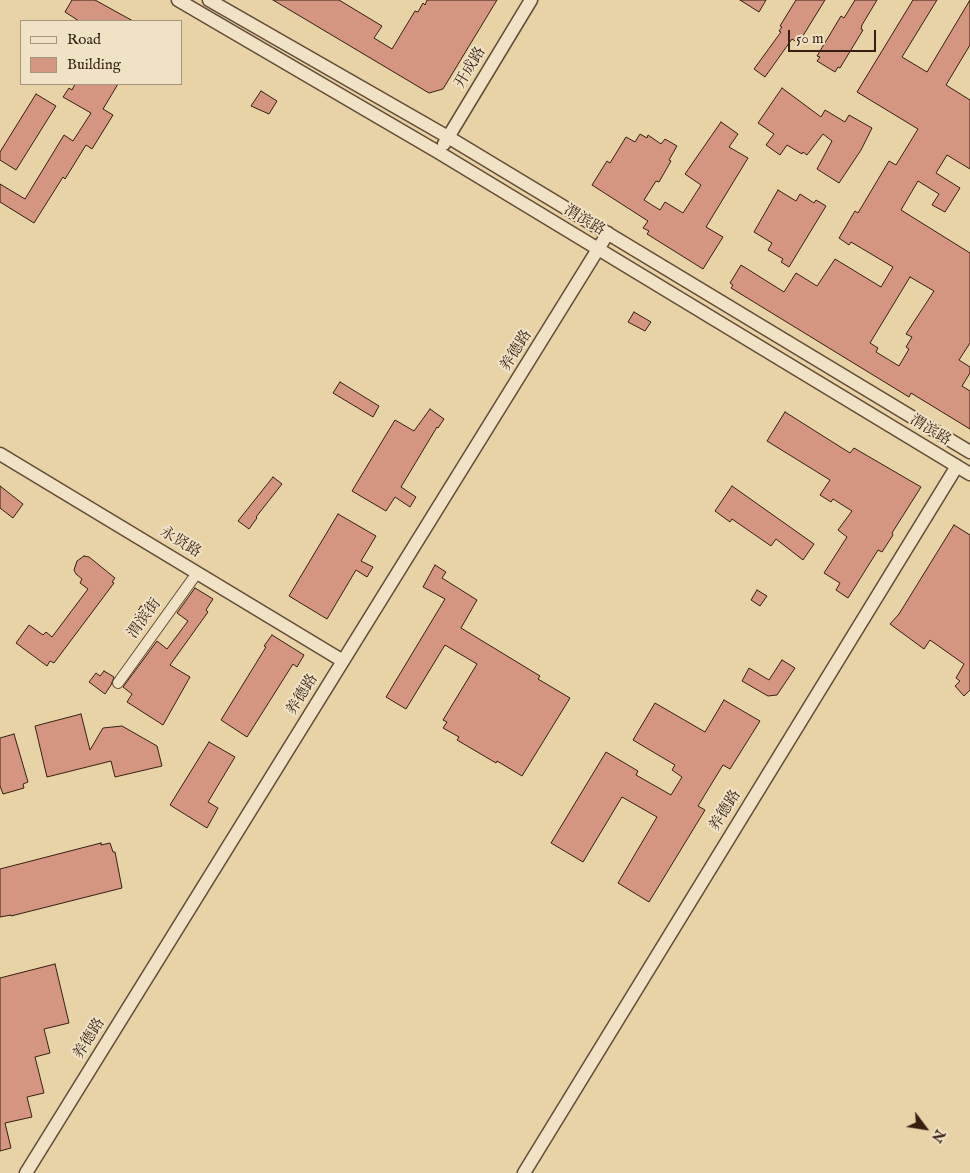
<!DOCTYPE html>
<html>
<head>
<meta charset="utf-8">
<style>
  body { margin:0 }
  #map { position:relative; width:970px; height:1173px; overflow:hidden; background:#e7d3a6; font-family:"IM FELL English",serif }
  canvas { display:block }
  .legend { position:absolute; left:20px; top:20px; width:162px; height:65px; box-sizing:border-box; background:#efe2c5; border:1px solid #a5947d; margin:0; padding:6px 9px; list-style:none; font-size:15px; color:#361f11 }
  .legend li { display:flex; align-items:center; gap:10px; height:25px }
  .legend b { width:25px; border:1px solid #a5947d }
  .north { position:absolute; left:900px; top:1103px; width:50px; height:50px; -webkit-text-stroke:4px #efe2c5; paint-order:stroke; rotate:121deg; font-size:14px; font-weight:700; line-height:20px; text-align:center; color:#361f11 }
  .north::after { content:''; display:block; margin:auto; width:18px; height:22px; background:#361f11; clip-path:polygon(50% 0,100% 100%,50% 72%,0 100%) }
  .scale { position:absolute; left:788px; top:30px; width:88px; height:22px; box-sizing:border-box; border:2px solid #361f11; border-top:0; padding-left:6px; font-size:15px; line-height:18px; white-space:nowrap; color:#361f11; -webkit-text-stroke:4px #efe2c5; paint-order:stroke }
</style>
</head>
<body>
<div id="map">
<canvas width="970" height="1173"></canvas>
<ul class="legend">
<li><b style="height:6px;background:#efe2c5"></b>Road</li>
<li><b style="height:14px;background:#d49680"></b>Building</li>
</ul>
<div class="north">N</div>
<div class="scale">50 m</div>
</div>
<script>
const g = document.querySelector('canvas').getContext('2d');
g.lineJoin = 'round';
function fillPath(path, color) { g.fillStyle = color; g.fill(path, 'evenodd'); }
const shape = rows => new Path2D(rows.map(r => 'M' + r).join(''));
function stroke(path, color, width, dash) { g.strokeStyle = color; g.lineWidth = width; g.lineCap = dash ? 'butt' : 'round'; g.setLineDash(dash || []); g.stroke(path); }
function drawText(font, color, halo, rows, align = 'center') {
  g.font = font + ' "IM FELL English","Noto Serif SC",serif'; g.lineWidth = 4; g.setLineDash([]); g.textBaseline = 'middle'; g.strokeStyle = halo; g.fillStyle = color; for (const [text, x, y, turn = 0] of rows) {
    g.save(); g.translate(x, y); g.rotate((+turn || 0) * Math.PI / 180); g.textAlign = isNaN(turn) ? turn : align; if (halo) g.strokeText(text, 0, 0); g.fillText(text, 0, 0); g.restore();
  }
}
const building = shape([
  [72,0,95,0,133,21,79,21,65,12,72,0],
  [273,0,339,0,382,26,374,38,392,49,415,11,418,12,423,3,425,5,427,0,497,0,443,89,429,93,273,0],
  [740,0,766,0,759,12,740,0],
  [796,0,825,0,801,39,799,38,797,42,792,39,765,77,754,69,781,32,779,31,782,27,780,26,796,0],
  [855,0,877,0,862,25,861,29,863,30,840,68,838,67,835,72,817,61,820,57,817,56,841,16,844,18,855,0],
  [913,0,937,0,902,57,927,72,970,0,970,45,946,85,970,100,970,169,947,155,936,173,960,188,945,212,932,205,939,194,918,181,901,210,970,253,970,343,959,360,970,367,970,373,962,386,970,391,970,429,911,393,909,397,731,288,733,285,730,283,741,265,784,292,796,273,817,286,835,259,881,287,893,267,851,242,849,245,839,238,855,211,858,213,889,161,896,165,918,129,857,92,913,0],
  [910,277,934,291,906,334,912,337,906,347,909,349,899,366,876,352,878,348,870,343,910,277],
  [75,84,118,84,103,109,113,115,92,149,86,145,65,179,63,177,34,223,0,202,0,184,25,199,64,135,73,141,91,113,63,97,69,88,72,90,75,84],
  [782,88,821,117,825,110,845,122,849,115,872,128,861,150,839,183,817,169,832,141,823,134,807,155,803,152,802,154,787,145,780,155,766,145,774,134,758,123,782,88],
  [261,91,277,101,269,114,251,106,261,91],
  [36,94,56,106,16,170,0,160,0,152,36,94],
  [721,122,738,134,729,147,748,158,706,227,723,237,703,269,647,234,649,231,643,228,648,221,592,185,607,161,610,163,626,137,635,142,640,134,647,138,648,135,661,144,665,139,677,146,669,160,671,161,659,182,656,181,644,200,660,210,665,202,683,213,701,185,685,174,721,122],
  [778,190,796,201,800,194,814,203,816,200,826,206,789,267,781,262,783,259,768,250,772,243,754,232,778,190],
  [634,312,651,322,645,331,628,322,634,312],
  [340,382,379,406,373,417,333,393,340,382],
  [430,409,444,419,438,428,437,427,401,487,416,497,410,507,395,497,386,511,352,491,395,420,414,431,430,409],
  [785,412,850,453,854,448,921,487,892,533,893,535,882,552,878,550,848,598,836,590,840,583,824,573,847,537,838,530,852,511,833,499,831,502,820,495,830,480,767,441,785,412],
  [273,477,282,484,256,517,257,518,249,529,238,521,273,477],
  [0,486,23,504,13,518,0,508,0,486],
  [732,486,814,544,803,560,776,539,771,546,732,519,730,522,715,511,732,486],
  [338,514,376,536,361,561,373,567,367,577,356,570,327,619,289,596,338,514],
  [954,525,970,535,970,690,964,696,955,686,960,681,956,678,964,664,930,640,924,649,890,624,899,614,954,525],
  [84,556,89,557,115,578,112,582,114,583,54,663,50,661,47,666,16,643,29,625,43,635,46,632,52,637,88,589,80,583,82,579,76,574,74,570,77,561,84,556],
  [435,565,446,572,442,578,477,600,461,628,540,676,538,679,570,698,522,776,497,761,496,763,457,740,459,737,443,728,447,722,443,720,477,664,445,645,406,709,386,697,445,599,423,587,435,565],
  [195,588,213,599,206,610,208,612,170,665,190,677,163,725,127,702,132,694,123,687,157,641,167,649,188,621,177,613,195,588],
  [757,590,767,596,760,606,751,600,757,590],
  [141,606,149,612,137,631,129,625,141,606],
  [272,635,304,655,297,667,293,664,247,737,221,720,266,647,264,646,272,635],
  [782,660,795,668,777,695,768,696,742,681,749,668,769,680,782,660],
  [104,671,114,677,111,685,105,694,89,682,96,673,100,676,104,671],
  [724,700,760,721,730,769,723,765,698,806,705,810,649,902,618,883,657,817,622,797,583,862,551,843,606,752,638,771,636,775,671,795,682,777,672,770,675,765,633,740,655,703,705,732,724,700],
  [81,714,90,750,103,728,122,726,157,746,162,766,115,777,111,761,47,777,35,726,81,714],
  [14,734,28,782,23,784,24,788,3,794,0,786,0,738,14,734],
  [209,742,235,757,208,802,218,808,207,828,170,805,209,742],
  [101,843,101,845,110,843,113,852,115,852,122,888,11,916,11,915,0,917,0,869,101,843],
  [55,964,69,1023,44,1029,50,1053,35,1057,44,1093,27,1097,32,1117,5,1123,11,1148,0,1151,0,978,55,964]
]);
const minor = shape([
  [118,683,197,573]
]);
const tertiary = shape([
  [178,0,438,152,970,474],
  [209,0,448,137,970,452],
  [444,144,531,0],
  [0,454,343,661],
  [26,1173,608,233],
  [524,1173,957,466]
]);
const streetNames = [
  ["开成路",471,68,-59],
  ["渭滨路",584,221,31],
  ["养德路",517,351,-58],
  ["渭滨路",930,431,31],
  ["永贤路",180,543,31],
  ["渭滨街",145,619,-54],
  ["养德路",303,695,-58],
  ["养德路",726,811,-58],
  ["养德路",90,1039,-58]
];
fillPath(building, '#d49680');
stroke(building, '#361f11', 1);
stroke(minor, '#624c36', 12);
stroke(tertiary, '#624c36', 15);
stroke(minor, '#efe2c5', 10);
stroke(tertiary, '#efe2c5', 12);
drawText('15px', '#361f11', '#efe2c5', streetNames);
</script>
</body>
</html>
